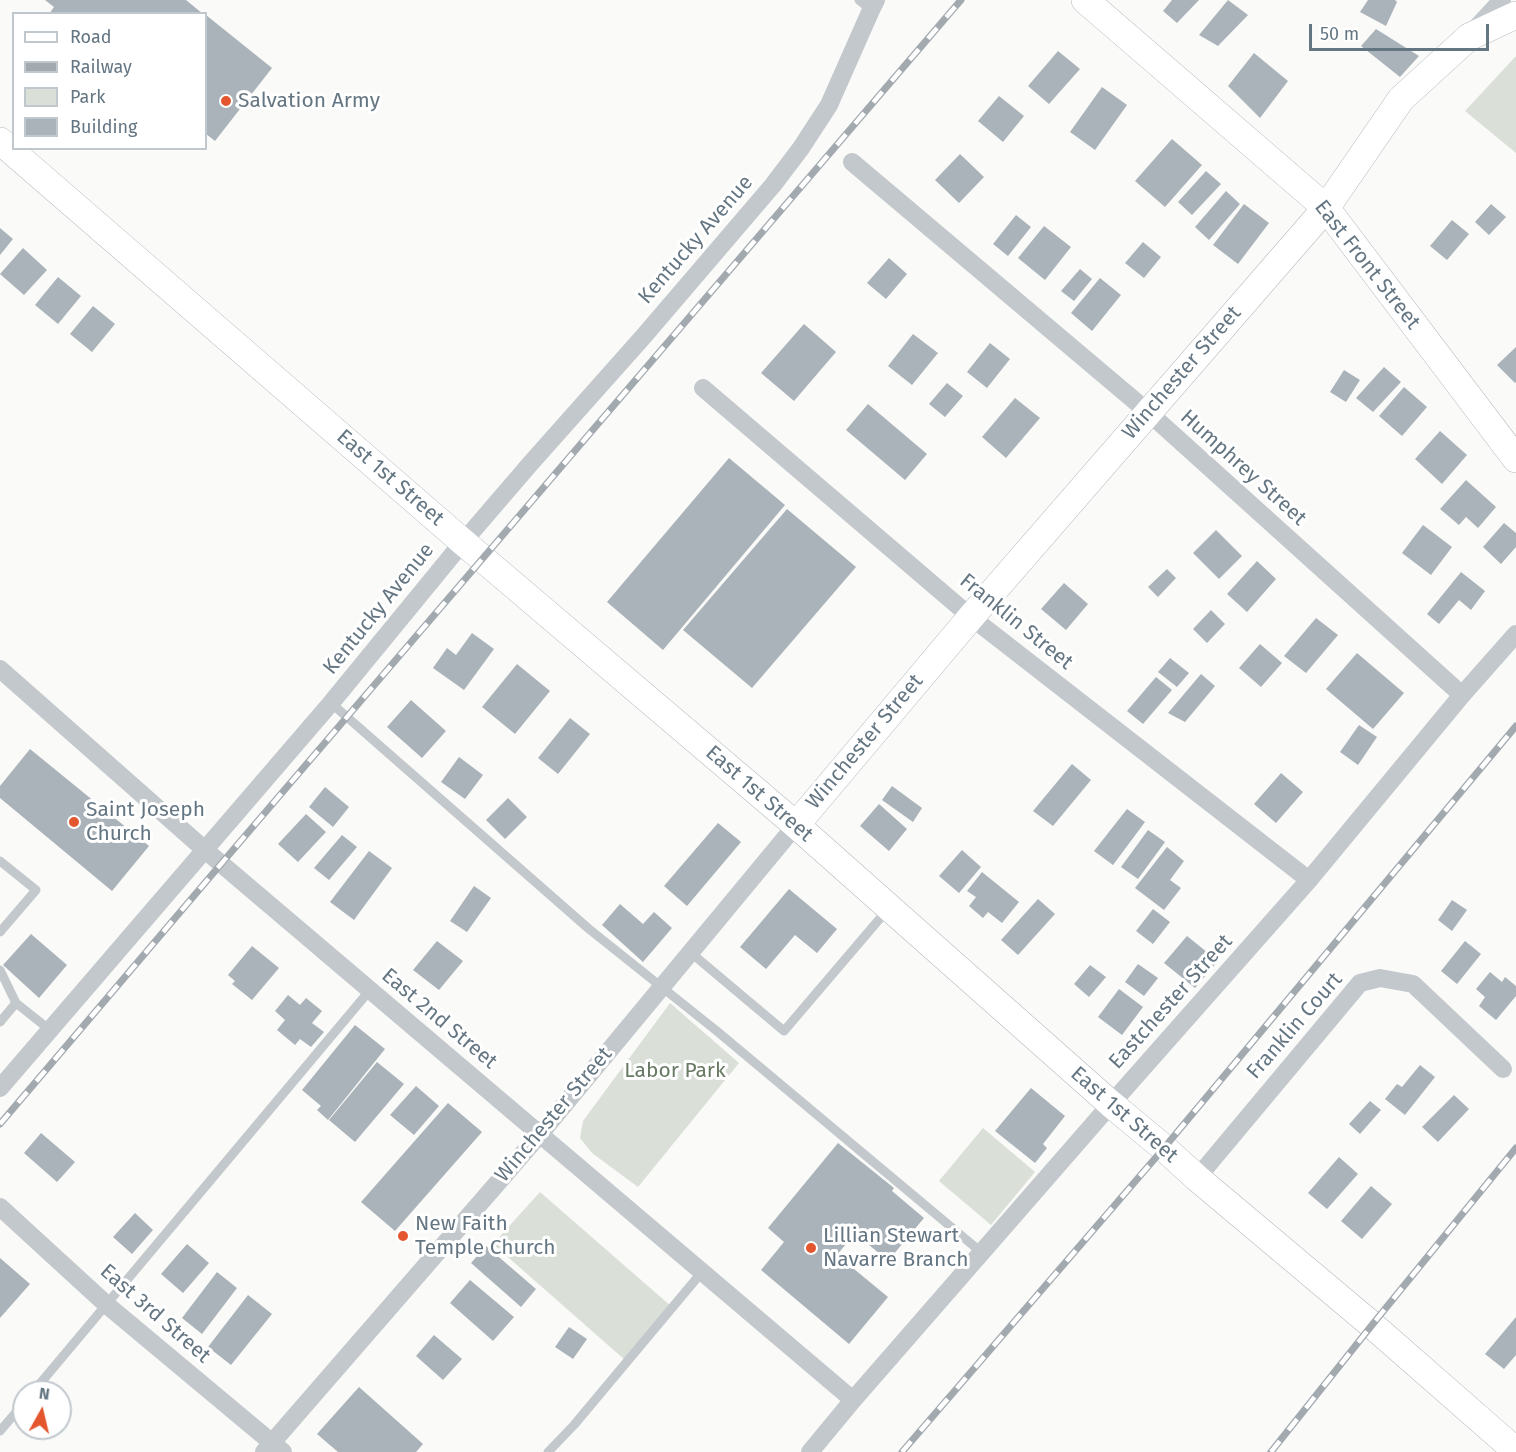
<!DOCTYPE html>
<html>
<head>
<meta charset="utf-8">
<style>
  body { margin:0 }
  #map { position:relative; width:1516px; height:1452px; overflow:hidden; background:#fafaf8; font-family:"Fira Sans",sans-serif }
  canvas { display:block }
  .legend { position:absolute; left:12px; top:12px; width:195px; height:138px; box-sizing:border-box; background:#fff; border:2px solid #c1c8cd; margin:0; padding:8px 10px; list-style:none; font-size:18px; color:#657683 }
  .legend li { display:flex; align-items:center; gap:12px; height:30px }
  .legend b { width:30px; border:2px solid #c1c8cd }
  .north { position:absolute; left:12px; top:1380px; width:60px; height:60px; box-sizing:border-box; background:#fff; border:2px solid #c1c8cd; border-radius:50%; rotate:8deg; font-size:16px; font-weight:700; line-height:24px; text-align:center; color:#657683 }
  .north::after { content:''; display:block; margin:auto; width:21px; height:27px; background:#e4572e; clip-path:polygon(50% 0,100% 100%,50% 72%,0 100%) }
  .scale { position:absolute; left:1309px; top:24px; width:180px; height:27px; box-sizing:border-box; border:3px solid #657683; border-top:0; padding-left:8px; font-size:18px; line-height:21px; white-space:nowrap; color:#657683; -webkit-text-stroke:4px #fff; paint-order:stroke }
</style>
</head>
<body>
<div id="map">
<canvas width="1516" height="1452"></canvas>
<ul class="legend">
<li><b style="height:8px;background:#fff"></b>Road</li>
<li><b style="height:8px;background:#a2aab0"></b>Railway</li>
<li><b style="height:16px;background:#dadfd7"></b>Park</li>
<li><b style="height:16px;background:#aab3b9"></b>Building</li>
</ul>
<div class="north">N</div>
<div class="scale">50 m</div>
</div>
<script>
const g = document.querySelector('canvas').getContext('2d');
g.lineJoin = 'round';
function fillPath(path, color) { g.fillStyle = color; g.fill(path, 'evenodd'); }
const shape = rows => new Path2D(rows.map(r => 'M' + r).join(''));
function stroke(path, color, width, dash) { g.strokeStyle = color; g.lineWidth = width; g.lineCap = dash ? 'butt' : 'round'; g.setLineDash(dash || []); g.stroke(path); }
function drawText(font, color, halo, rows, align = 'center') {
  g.font = font + ' "Fira Sans",sans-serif'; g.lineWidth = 6; g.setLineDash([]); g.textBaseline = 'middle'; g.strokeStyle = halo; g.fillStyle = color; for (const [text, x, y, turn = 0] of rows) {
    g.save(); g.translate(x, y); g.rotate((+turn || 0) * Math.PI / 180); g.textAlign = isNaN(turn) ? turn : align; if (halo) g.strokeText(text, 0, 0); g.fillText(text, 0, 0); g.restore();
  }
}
const green = shape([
  [1516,56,1516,153,1465,111],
  [670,1003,739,1063,638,1187,592,1153,580,1138,583,1121],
  [983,1128,1035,1172,991,1225,939,1181],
  [540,1192,672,1307,625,1360,493,1244]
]);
const building = shape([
  [45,0,186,0,203,14,49,14,54,7],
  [1172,0,1199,0,1177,23,1163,11],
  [1228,0,1248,15,1218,46,1199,35],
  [1368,0,1395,0,1397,2,1386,26,1360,12],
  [206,15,272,68,215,141,206,134],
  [1376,29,1419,56,1400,77,1361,46],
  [1058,51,1080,69,1049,104,1028,86],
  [1254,53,1288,81,1260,118,1228,86],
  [1102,87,1127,105,1095,150,1070,132],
  [999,96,1024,116,1003,142,978,121],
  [1172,139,1202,165,1165,207,1135,181],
  [960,154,984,177,959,203,935,180],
  [1206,171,1221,184,1192,215,1178,202],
  [1226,191,1240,204,1209,240,1195,227],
  [1244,204,1269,223,1238,264,1213,245],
  [1491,204,1506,217,1489,235,1475,222],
  [1016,215,1031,227,1008,256,993,244],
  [1452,220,1469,234,1447,260,1430,246],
  [1044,226,1071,247,1045,280,1018,258],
  [0,228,13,239,0,255],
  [1143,242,1161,257,1144,278,1125,263],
  [23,248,47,270,24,295,0,274],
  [889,258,907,274,886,299,867,283],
  [1080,269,1092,279,1074,301,1061,291],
  [58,277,81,296,58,324,35,305],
  [1100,278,1121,295,1092,331,1071,313],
  [93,306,115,324,92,352,70,334],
  [804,324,836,352,794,401,761,373],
  [913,334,938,353,912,385,888,366],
  [990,343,1010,359,987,388,967,372],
  [1516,347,1516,382,1515,383,1497,365],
  [1384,367,1401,382,1373,412,1356,398],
  [1344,370,1360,380,1346,402,1330,392],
  [947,383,963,396,945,417,929,404],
  [1404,387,1427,407,1402,436,1379,416],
  [1015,398,1040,418,1006,458,982,437],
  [868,404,927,454,905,480,846,430],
  [1440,431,1467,455,1442,484,1415,459],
  [729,458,785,505,663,650,607,602],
  [1466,480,1496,507,1478,528,1466,517,1459,525,1440,509],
  [787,509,856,567,752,688,683,630],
  [1504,523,1516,533,1516,547,1501,564,1483,547],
  [1423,525,1452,547,1431,575,1402,553],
  [1216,530,1242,556,1219,579,1193,553],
  [1257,561,1276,579,1247,612,1227,594],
  [1167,569,1176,578,1158,597,1148,587],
  [1461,572,1485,591,1471,610,1459,600,1439,624,1427,614],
  [1064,583,1088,604,1066,630,1041,609],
  [1211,610,1225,624,1207,643,1193,629],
  [1316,618,1338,635,1306,673,1284,656],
  [472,633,494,649,464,690,433,668,447,648,456,655],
  [1260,644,1282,663,1261,687,1239,668],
  [1357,653,1404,693,1373,729,1326,689],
  [1170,658,1189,673,1177,687,1158,672],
  [517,664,550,691,515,734,482,707],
  [1201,674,1215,686,1185,722,1168,713],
  [1156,677,1172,690,1143,724,1127,711],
  [411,700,446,731,422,758,387,727],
  [570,718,590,734,558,774,538,758],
  [1359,725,1377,737,1358,765,1340,752],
  [30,749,149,846,112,891,0,798,0,786],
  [459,757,483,775,465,799,441,782],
  [1072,764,1091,780,1053,826,1033,811],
  [1281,773,1303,792,1276,823,1254,804],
  [892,786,922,808,913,822,882,800],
  [325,787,349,807,333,827,309,807],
  [508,798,527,817,505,839,486,820],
  [879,804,907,829,889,851,860,826],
  [1127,809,1145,822,1113,865,1094,851],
  [306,814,326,832,298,862,278,844],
  [718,823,741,842,687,906,664,886],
  [1148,830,1165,842,1138,879,1121,867],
  [342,835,357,847,329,880,314,868],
  [1167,847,1184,861,1170,880,1181,888,1164,910,1135,888],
  [962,850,981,867,959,893,939,876],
  [369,851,392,868,354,920,330,902],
  [982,872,1019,902,1002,923,988,912,983,918,969,906,976,897,967,891],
  [474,886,491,898,467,932,450,921],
  [789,889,837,929,817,953,795,935,766,969,740,947],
  [1038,899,1055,914,1018,955,1001,940],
  [1452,900,1467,910,1452,931,1438,920],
  [620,904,643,924,654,912,672,928,643,962,602,925],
  [1153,909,1170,922,1153,944,1136,931],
  [31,934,67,965,39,998,3,965],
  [1187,936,1218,961,1195,988,1164,963],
  [437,941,463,961,439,990,413,970],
  [1465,941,1481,954,1457,984,1441,971],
  [252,946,279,968,252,1000,232,984,235,981,228,975],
  [1138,964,1158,978,1144,996,1125,982],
  [1090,965,1106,977,1089,997,1074,984],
  [1490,972,1502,982,1505,977,1516,986,1516,996,1496,1020,1479,1006,1485,997,1476,989],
  [1119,989,1143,1007,1122,1035,1098,1017],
  [288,995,300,1005,306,998,322,1011,312,1023,324,1032,311,1047,300,1039,295,1045,277,1030,285,1020,275,1011],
  [355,1025,385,1049,328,1120,317,1110,321,1106,302,1090],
  [377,1062,404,1084,355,1142,329,1120],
  [1420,1065,1435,1077,1405,1115,1385,1099,1397,1084,1402,1087],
  [416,1086,439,1106,414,1135,390,1115],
  [1031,1088,1065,1116,1043,1144,1047,1148,1035,1163,995,1131],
  [1454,1095,1469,1109,1438,1142,1422,1127],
  [1370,1101,1381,1110,1360,1134,1349,1124],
  [448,1103,482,1132,395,1231,361,1202],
  [41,1133,75,1162,57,1182,24,1153],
  [838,1143,894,1188,892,1191,924,1218,888,1261,855,1233,837,1255,888,1297,849,1344,761,1270,784,1242,768,1228],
  [1339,1157,1358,1174,1327,1209,1308,1193],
  [1371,1186,1392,1204,1362,1239,1341,1221],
  [135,1213,153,1230,132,1254,113,1237],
  [187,1244,209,1263,183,1293,161,1274],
  [486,1246,536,1289,521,1307,471,1263],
  [0,1258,30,1284,0,1318],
  [217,1272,237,1288,202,1334,182,1318],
  [470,1280,514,1317,493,1341,450,1303],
  [248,1295,272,1314,231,1365,208,1347],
  [1516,1317,1516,1355,1504,1369,1485,1354],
  [569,1327,587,1339,573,1359,555,1347],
  [434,1335,462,1359,443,1380,416,1356],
  [359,1387,423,1444,416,1452,338,1452,317,1434]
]);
const lane = shape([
  [859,0,871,10],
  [331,703,589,929,718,1032,981,1252],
  [0,861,36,890,0,932],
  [690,952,784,1031,888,909],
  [0,970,16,1003],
  [0,1022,16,1003,50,1030],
  [33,1392,370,990],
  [0,1431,24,1403],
  [548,1452,574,1425,702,1272]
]);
const street = shape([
  [1476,28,1502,0],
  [852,162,1148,412,1462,695],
  [703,388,971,617,1309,880],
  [0,669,205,850,853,1400],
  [0,1088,331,703,463,542,530,464,643,337,773,185,801,148,829,105,871,10,876,0],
  [1197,1178,1360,983,1380,978,1413,984,1503,1069],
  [0,1207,107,1305,283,1452],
  [264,1452,540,1134,796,825],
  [810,1452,853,1400,1111,1104,1309,880,1462,695,1516,634]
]);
const secondary = shape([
  [1085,0,1326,208,1516,459],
  [0,141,463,542,796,825,1111,1104,1164,1148,1197,1178,1372,1325,1516,1451],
  [796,825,971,617,1326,208,1401,99,1469,37,1516,15]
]);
const rail = shape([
  [0,1124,221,864,961,0],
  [902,1452,1164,1148,1516,726],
  [1271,1452,1372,1325,1516,1148]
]);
const markers = [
  [226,101,6,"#e4572e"],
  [74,822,6,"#e4572e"],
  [403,1236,6,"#e4572e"],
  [811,1248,6,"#e4572e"]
];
const poiNames = [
  ["Salvation Army",238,101],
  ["Saint Joseph",86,810],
  ["Church",86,834],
  ["New Faith",415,1224],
  ["Temple Church",415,1248],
  ["Lillian Stewart",823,1236],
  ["Navarre Branch",823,1260]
];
const streetNames = [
  ["Kentucky Avenue",696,240,-49],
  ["East Front Street",1367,265,52],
  ["Winchester Street",1182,373,-49],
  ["Humphrey Street",1243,468,42],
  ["East 1st Street",390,478,41],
  ["Kentucky Avenue",379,609,-51],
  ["Franklin Street",1016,622,39],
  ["Winchester Street",865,742,-50],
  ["East 1st Street",759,794,41],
  ["Eastchester Street",1171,1002,-48],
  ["East 2nd Street",439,1019,40],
  ["Franklin Court",1295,1026,-49],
  ["Winchester Street",554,1115,-50],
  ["East 1st Street",1124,1115,41],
  ["East 3rd Street",155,1314,41]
];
const parkNames = [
  ["Labor Park",675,1071]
];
fillPath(green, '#dadfd7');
fillPath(building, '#aab3b9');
stroke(secondary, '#b3babf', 28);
stroke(lane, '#c3c8cc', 9);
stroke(street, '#c3c8cc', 18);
stroke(secondary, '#fff', 27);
stroke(rail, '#a2aab0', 7);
stroke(rail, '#fff', 4.5, [14]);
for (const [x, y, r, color] of markers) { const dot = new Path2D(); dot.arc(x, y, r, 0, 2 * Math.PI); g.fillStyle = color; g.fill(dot); stroke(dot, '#fff', 2); }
drawText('21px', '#657683', '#fff', poiNames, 'left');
drawText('21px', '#657683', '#fff', streetNames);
drawText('21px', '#687a64', '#fff', parkNames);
</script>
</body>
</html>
